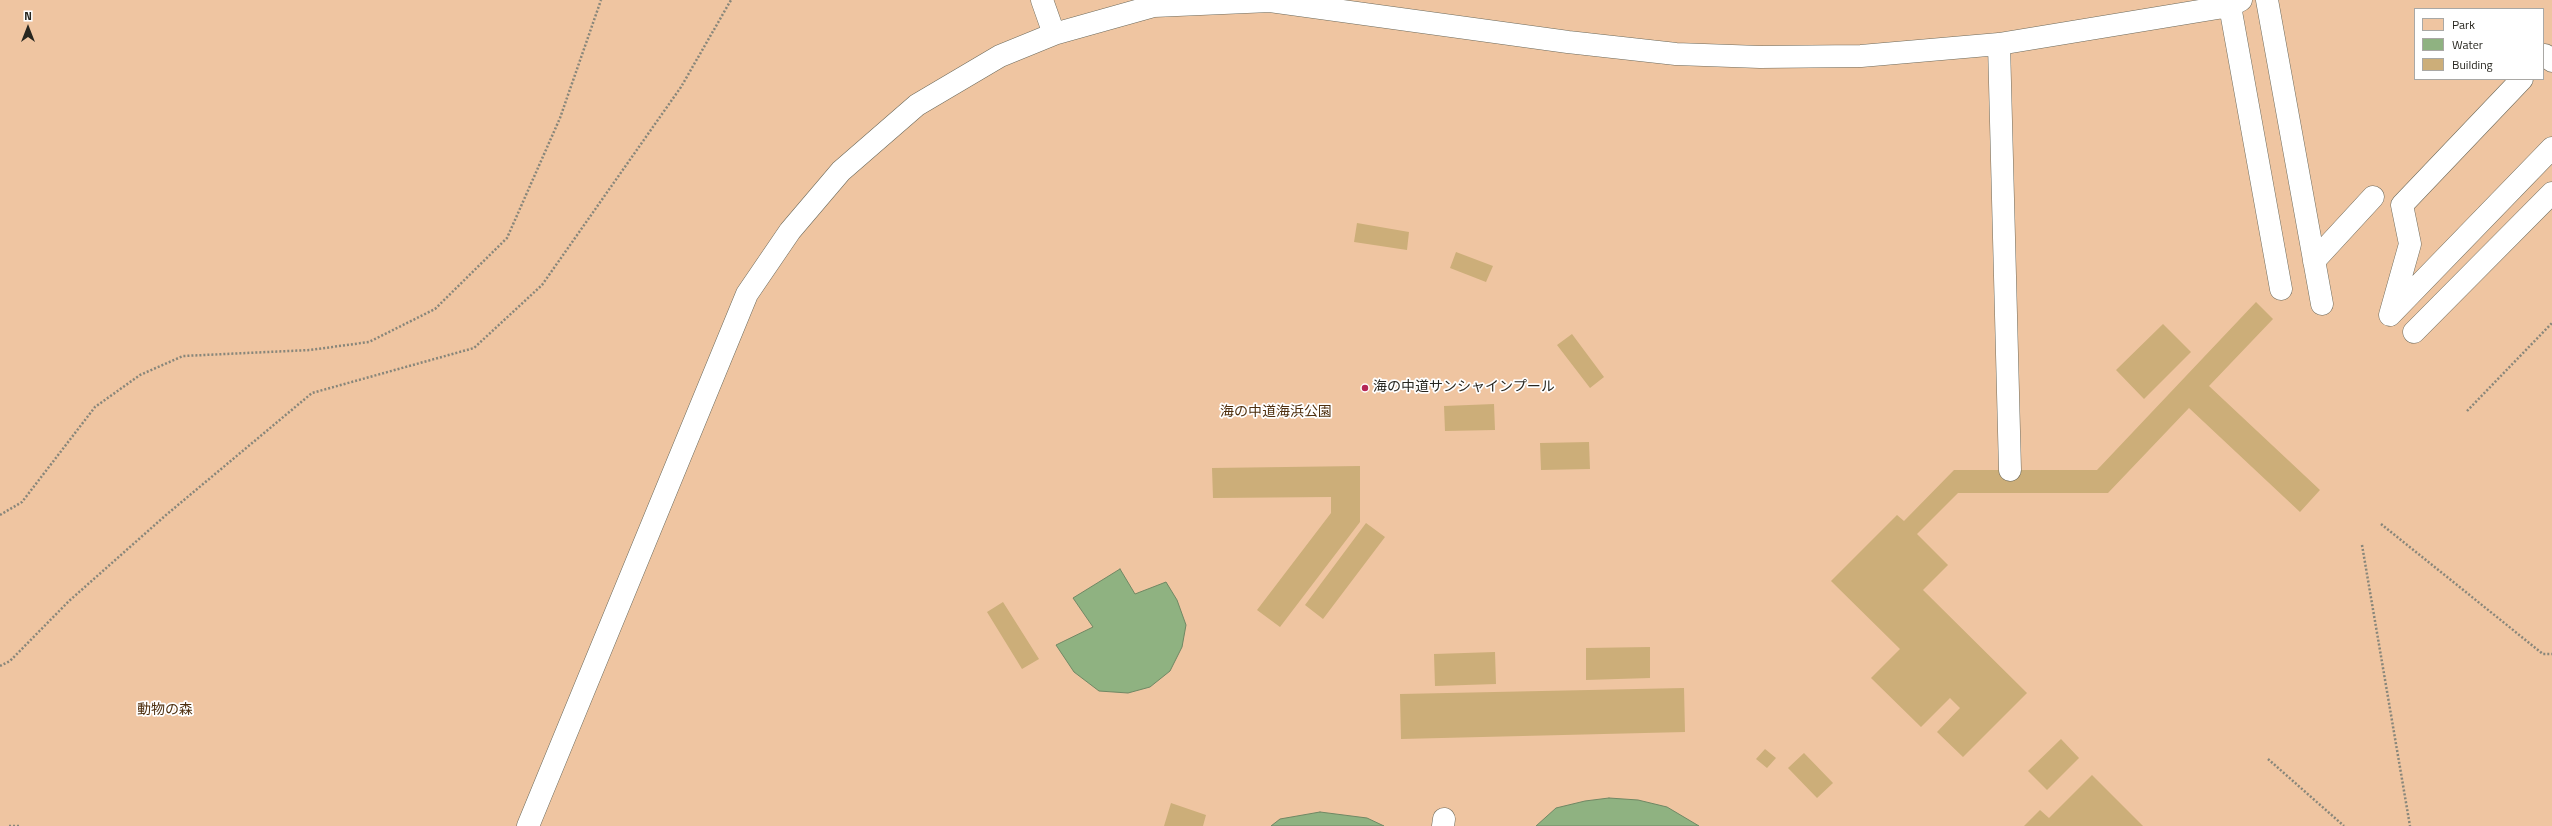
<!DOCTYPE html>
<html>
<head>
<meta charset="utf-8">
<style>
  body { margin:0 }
  #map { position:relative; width:2552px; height:826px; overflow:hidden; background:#e3e0cf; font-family:"Titillium Web",sans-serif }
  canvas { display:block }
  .legend { position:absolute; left:2414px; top:8px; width:130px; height:72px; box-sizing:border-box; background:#fff; border:1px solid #a9a8a5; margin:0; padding:5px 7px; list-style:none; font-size:12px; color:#27261f }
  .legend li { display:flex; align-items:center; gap:8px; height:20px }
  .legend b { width:20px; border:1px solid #a9a8a5 }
  .north { position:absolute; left:8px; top:8px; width:40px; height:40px; -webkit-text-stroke:3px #fff; paint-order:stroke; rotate:0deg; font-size:11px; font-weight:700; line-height:16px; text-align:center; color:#27261f }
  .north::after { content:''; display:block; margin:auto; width:14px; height:18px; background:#27261f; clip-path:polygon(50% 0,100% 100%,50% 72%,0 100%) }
</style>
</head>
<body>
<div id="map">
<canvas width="2552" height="826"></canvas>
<ul class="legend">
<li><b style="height:11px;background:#efc5a1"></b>Park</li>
<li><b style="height:11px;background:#8fb281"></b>Water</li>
<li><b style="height:11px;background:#ccae79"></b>Building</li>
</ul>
<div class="north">N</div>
</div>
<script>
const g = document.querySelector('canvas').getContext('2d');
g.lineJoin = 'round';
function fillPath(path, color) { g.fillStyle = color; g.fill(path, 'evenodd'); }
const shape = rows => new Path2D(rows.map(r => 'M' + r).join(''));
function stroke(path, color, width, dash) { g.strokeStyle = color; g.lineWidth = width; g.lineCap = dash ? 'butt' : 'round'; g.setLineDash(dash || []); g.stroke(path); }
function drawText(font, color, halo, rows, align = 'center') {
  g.font = font + ' "Titillium Web","Noto Sans JP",sans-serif'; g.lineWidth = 3.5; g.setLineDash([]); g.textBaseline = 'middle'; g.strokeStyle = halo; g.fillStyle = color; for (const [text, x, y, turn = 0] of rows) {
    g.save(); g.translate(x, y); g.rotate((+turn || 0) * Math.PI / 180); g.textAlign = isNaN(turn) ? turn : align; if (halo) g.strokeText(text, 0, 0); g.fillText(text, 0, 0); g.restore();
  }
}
const green = shape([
  [0,0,2552,0,2552,826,0,826],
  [2415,9,2543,9,2543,79,2415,79]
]);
const water = shape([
  [1120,569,1135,594,1166,582,1177,600,1186,625,1182,647,1170,671,1150,687,1128,693,1099,691,1074,672,1056,645,1093,627,1073,598,1120,569],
  [1609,798,1638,800,1667,807,1699,826,1536,826,1556,808,1585,801,1609,798],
  [1320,812,1367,818,1384,826,1271,826,1280,819,1320,812]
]);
const building = shape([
  [1357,223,1409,232,1407,250,1354,242],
  [1456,252,1493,266,1486,282,1450,268],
  [2256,302,2273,319,2209,386,2320,490,2300,512,2189,408,2108,493,1958,493,1917,534,1948,565,1923,590,2027,693,1963,757,1937,732,1960,708,1950,698,1921,727,1871,678,1900,649,1831,581,1897,515,1904,521,1954,470,2097,470],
  [2163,324,2191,352,2144,399,2116,370],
  [1572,334,1604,377,1590,388,1557,345],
  [1494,404,1495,430,1445,431,1444,406],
  [1589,442,1590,469,1541,470,1540,443],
  [1360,466,1360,522,1280,627,1257,610,1331,513,1331,497,1213,498,1212,468],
  [1366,523,1385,537,1323,619,1305,605],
  [1003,602,1039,659,1022,669,987,612],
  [1650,647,1650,678,1586,680,1586,648],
  [1495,652,1496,684,1435,686,1434,654],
  [1684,688,1685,732,1401,739,1400,694],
  [2061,739,2079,758,2047,790,2028,771],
  [1765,749,1776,758,1767,768,1756,759],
  [1804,753,1833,783,1817,798,1788,768],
  [2092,775,2143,826,2024,826,2040,810,2049,818],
  [1171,803,1206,815,1203,826,1164,826]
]);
const path = shape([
  [2467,411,2552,323],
  [0,515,22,502,95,407,140,375,183,356,310,350,369,342,435,309,507,238,560,118,601,0],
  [2381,524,2543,654,2552,654],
  [2362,545,2410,826],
  [0,666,10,661,69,601,166,515,312,393,474,348,542,285,681,87,731,0],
  [2268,759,2344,826],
  [9,826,20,826]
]);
const service = shape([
  [1042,0,1054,34],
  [2267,0,2322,304],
  [2230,6,2281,289],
  [1999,44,2010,470],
  [2543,57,2545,55,2552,61],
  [2522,79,2402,205,2410,244,2390,315,2552,148],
  [2314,261,2373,197],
  [2414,332,2552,193],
  [528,826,747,294,790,231,841,171,917,105,1000,56,1054,34,1154,6,1270,1,1568,42,1676,54,1760,57,1861,56,1999,44,2230,6,2241,0]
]);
const pedestrian = shape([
  [1443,826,1444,819]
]);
const markers = [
  [1365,388,4,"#b52655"]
];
const poiNames = [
  ["海の中道サンシャインプール",1373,388]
];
const parkNames = [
  ["海の中道海浜公園",1276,413],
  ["動物の森",165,711]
];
fillPath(green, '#efc5a1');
fillPath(water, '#8fb281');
stroke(water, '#708864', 1);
fillPath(building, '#ccae79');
stroke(service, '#6d6a5b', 23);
stroke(pedestrian, '#6d6a5b', 23);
stroke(path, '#88867a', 2.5, [2, 2]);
stroke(service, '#fff', 22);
stroke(pedestrian, '#fff', 22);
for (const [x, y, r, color] of markers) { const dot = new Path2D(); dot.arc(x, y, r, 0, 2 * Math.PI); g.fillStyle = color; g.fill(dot); stroke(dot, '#fff', 1.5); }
drawText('14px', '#27261f', '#fff', poiNames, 'left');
drawText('14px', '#4e2f0e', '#fff', parkNames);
</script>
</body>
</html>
